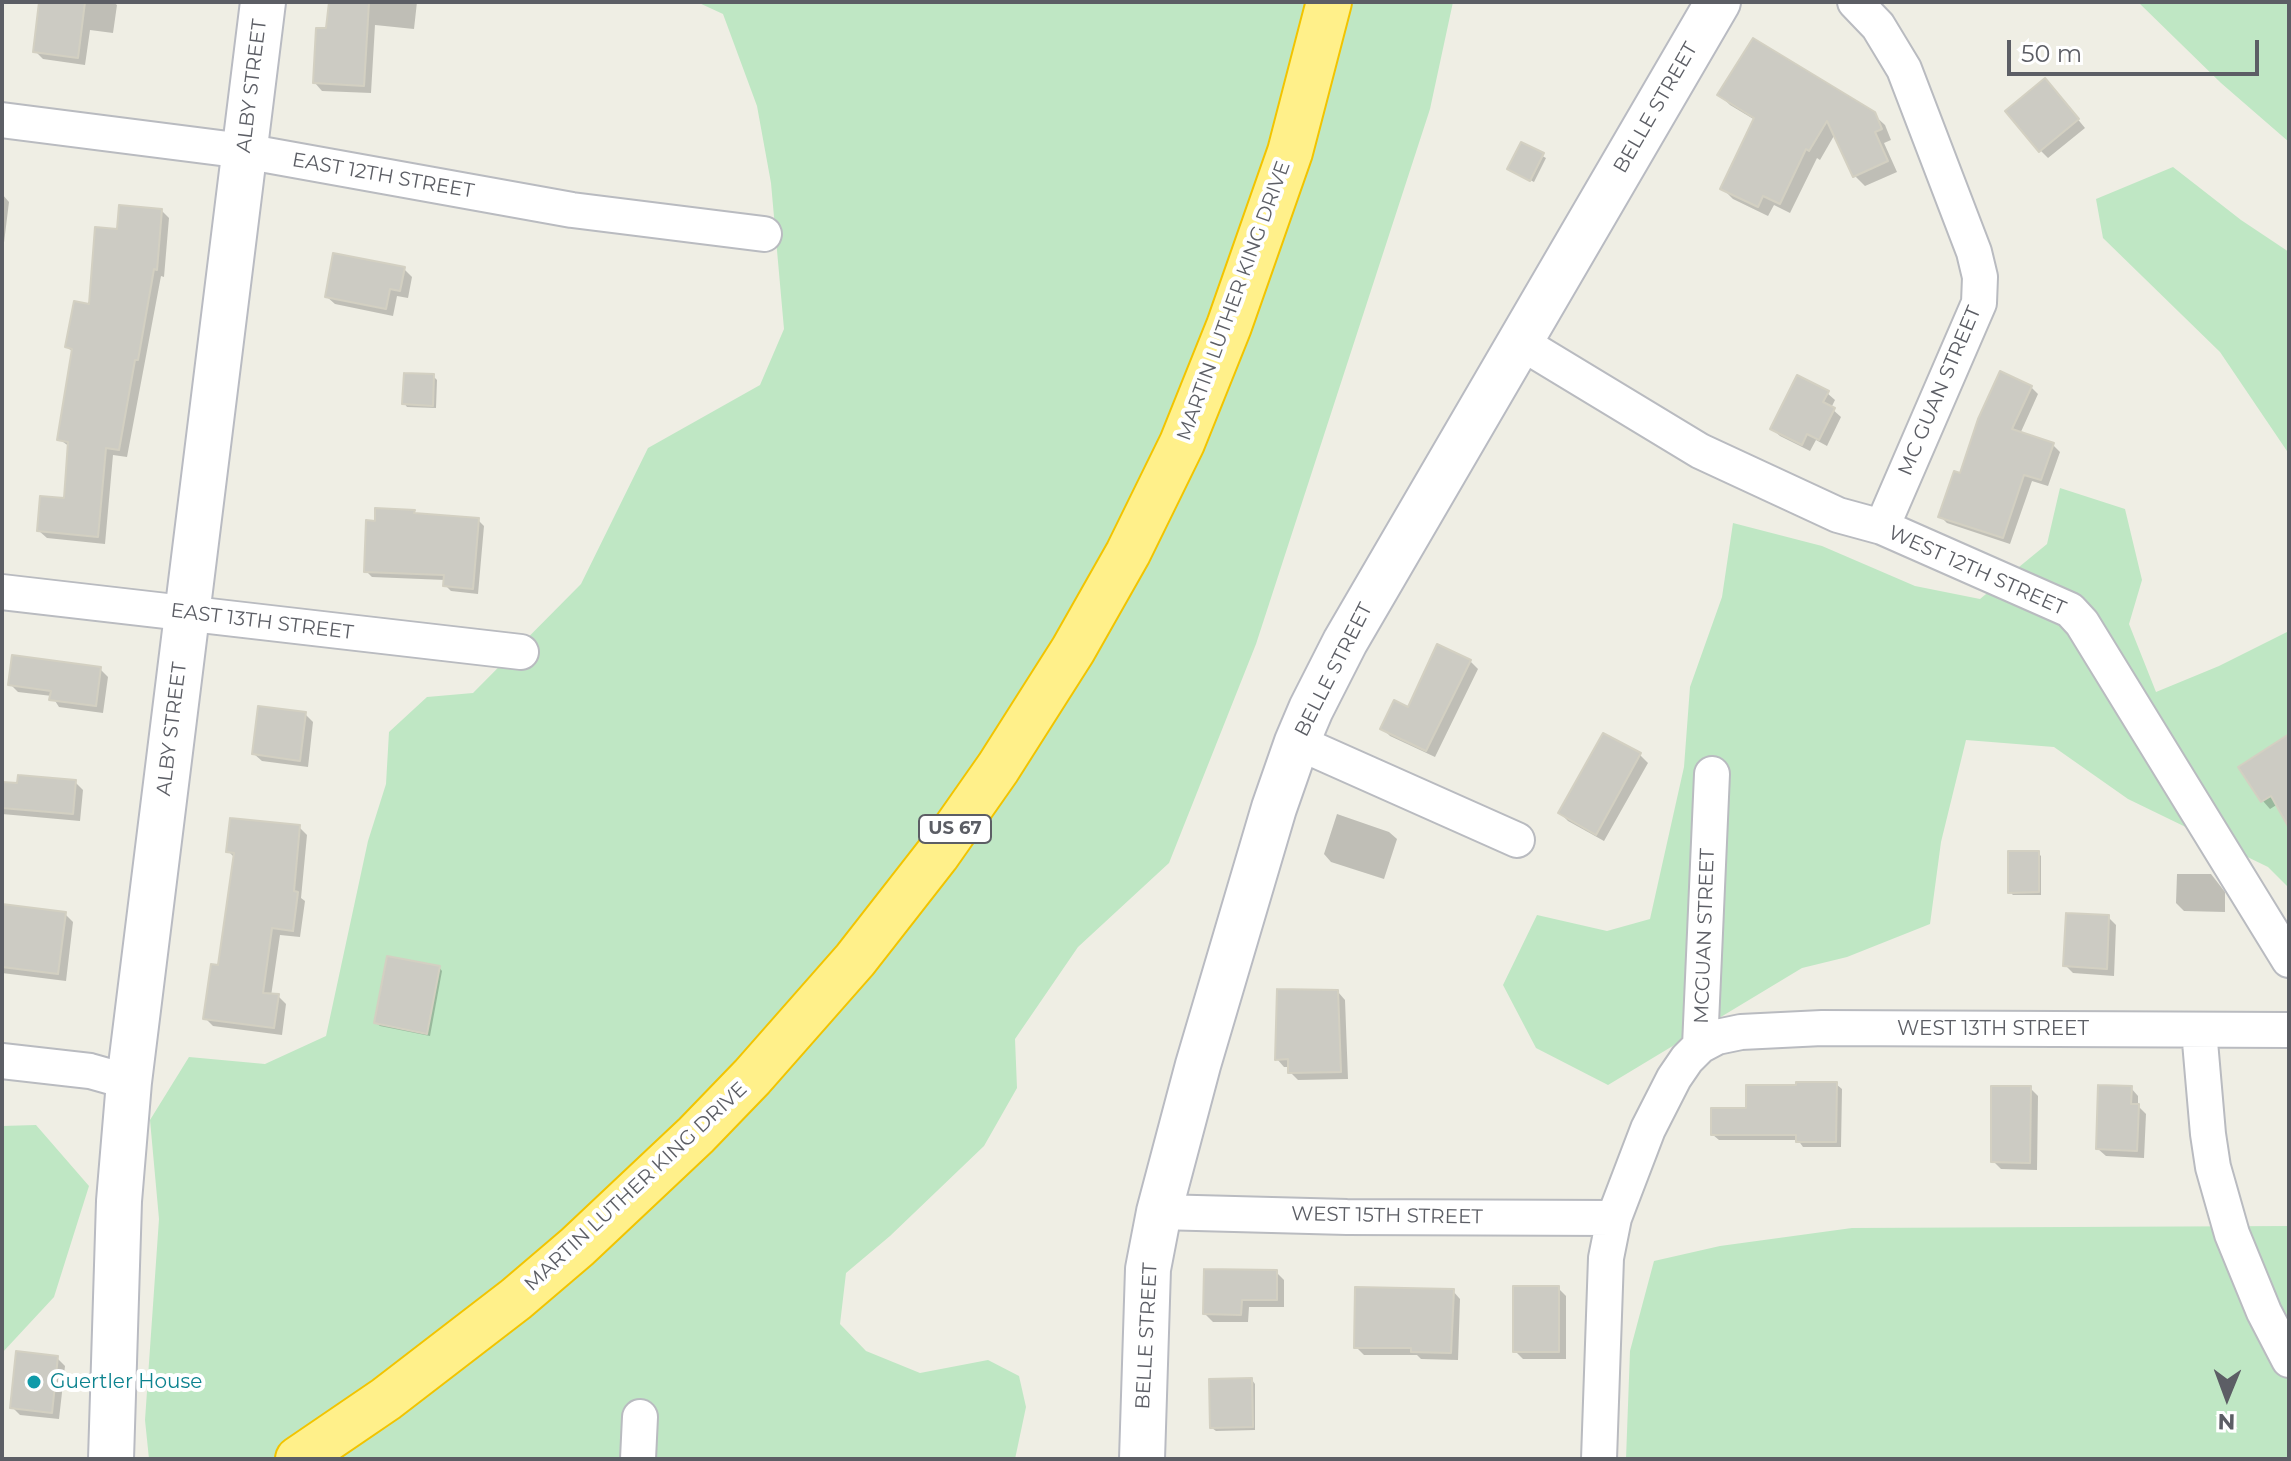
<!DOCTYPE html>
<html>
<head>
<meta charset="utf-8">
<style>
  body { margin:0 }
  #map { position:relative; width:2291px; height:1461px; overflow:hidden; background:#efeee4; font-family:Montserrat,sans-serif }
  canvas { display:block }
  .frame { position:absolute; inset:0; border:4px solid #5c5e65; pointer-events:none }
  .north { position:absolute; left:2187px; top:1357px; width:80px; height:80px; -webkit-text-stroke:6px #fff; paint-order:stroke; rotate:181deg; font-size:22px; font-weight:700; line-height:32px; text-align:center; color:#5c5e65 }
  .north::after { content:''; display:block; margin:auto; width:28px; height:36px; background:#5c5e65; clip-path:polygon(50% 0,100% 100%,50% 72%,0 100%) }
  .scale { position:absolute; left:2007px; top:40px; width:252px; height:36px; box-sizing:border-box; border:4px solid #5c5e65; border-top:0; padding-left:10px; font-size:24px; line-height:28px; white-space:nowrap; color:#5c5e65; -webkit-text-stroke:6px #fff; paint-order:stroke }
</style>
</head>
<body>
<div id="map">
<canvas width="2291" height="1461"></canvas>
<div class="frame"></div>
<div class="north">N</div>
<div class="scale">50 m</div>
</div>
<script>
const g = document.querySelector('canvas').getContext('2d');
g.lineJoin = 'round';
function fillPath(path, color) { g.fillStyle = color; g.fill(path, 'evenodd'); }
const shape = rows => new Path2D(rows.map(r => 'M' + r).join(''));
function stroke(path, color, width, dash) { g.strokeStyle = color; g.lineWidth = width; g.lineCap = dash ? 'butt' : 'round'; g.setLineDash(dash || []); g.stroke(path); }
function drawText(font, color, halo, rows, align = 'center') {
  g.font = font + ' Montserrat,sans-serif'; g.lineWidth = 8; g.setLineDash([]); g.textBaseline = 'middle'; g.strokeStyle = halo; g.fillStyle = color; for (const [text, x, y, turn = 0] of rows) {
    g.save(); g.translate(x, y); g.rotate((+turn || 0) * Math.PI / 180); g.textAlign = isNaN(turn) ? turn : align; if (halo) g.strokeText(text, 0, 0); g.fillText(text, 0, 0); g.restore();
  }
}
const green = shape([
  [697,2,1453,2,1430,109,1256,644,1169,863,1078,947,1015,1039,1017,1088,984,1146,890,1236,846,1273,840,1324,866,1351,920,1373,988,1360,1019,1376,1026,1407,1015,1459,149,1459,145,1420,159,1219,150,1120,189,1057,265,1064,326,1036,368,841,386,784,389,732,427,697,473,693,581,584,648,448,760,385,784,329,771,183,757,106,723,14],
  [2138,2,2289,2,2289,142,2221,83],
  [2173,167,2241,220,2289,252,2289,454,2220,352,2103,238,2096,199],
  [2060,488,2125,509,2142,580,2129,624,2156,692,2219,666,2289,631,2289,888,2268,867,2128,799,2054,747,1966,740,1941,842,1930,924,1847,957,1802,968,1608,1085,1536,1048,1503,985,1537,915,1607,931,1650,919,1684,767,1690,687,1722,597,1733,523,1822,546,1915,586,1980,599,2047,544],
  [36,1125,89,1186,54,1297,2,1353,2,1126],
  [2289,1226,2289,1459,1626,1459,1630,1351,1654,1261,1720,1246,1852,1228]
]);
const shadow = shape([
  [41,2,113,2,117,5,113,33,90,30,85,65,43,59,35,51],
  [331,2,417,2,414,29,375,25,371,93,322,91,315,83,328,30],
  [2052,88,2085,128,2048,158,2040,150],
  [1720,95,1873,114,1885,125,1891,140,1884,143,1897,172,1865,186,1855,176,1835,134,1820,160,1817,158,1790,213,1774,205,1768,216,1733,199,1723,189,1755,120,1730,105],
  [1521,145,1546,158,1534,182,1509,169],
  [2,194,9,202,2,259],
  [161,210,169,218,164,277,161,276,127,457,113,455,105,544,47,538,39,531,65,500,70,447,59,439,74,353,67,347,91,306,119,231],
  [404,269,412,277,408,298,397,296,393,316,335,304,327,297],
  [433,376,437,380,436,408,407,407,404,403],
  [2031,387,2038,394,2020,434,2053,445,2060,452,2048,486,2032,481,2010,544,1947,523,1940,516,1961,476],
  [1827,393,1835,400,1831,408,1841,417,1827,446,1816,440,1810,451,1780,436,1772,429],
  [414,512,417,515,478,520,484,526,478,594,451,591,445,585,445,580,372,577,366,571,377,523],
  [1470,661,1478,669,1435,757,1390,736,1382,728],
  [100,669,108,677,103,713,59,707,52,696,18,692,10,684],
  [305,714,313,722,308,767,262,761,254,754],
  [2289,743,2289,824,2278,804,2270,809,2263,801],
  [1640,755,1648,763,1604,841,1568,821,1560,813],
  [75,782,83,790,80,821,2,814,2,784],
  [1337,814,1389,832,1397,839,1384,879,1331,862,1324,854],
  [299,827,307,835,301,898,305,901,300,937,280,935,271,996,278,996,286,1004,282,1035,213,1026,205,1018,219,967,235,858,228,851],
  [2038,853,2041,856,2041,895,2013,895,2010,892],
  [2177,874,2211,874,2225,892,2225,912,2184,911,2176,903],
  [2,906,65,914,73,922,66,981,2,973],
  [2108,917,2116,925,2114,976,2073,973,2065,965],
  [439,967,442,971,430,1036,380,1026,376,1023],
  [1338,992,1345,1000,1348,1079,1298,1080,1290,1072,1290,1067,1284,1067,1277,1059],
  [1836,1084,1842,1089,1841,1147,1803,1147,1798,1140,1719,1140,1713,1135,1748,1110],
  [2030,1088,2038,1096,2037,1170,2001,1169,1993,1161],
  [2131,1088,2138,1096,2138,1106,2146,1114,2144,1158,2106,1156,2098,1149],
  [1276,1272,1284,1280,1284,1307,1249,1307,1248,1322,1213,1322,1205,1314],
  [1558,1288,1566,1296,1566,1359,1523,1359,1515,1351],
  [1453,1291,1460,1299,1458,1360,1421,1359,1417,1355,1364,1355,1356,1347],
  [57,1358,65,1366,59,1419,20,1415,12,1407],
  [1252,1380,1255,1384,1255,1430,1216,1431,1212,1428]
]);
const building = shape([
  [39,2,85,2,78,58,33,52,39,2],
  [329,2,369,2,364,86,313,83,316,28,326,28,329,2],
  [1753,38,1875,112,1882,129,1875,132,1888,161,1853,177,1827,121,1809,151,1806,149,1780,204,1763,196,1758,207,1720,189,1754,118,1717,95,1753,38],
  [2045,78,2079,119,2039,152,2005,111,2045,78],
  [1521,142,1544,153,1530,181,1507,169,1521,142],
  [119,205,162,209,157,270,154,269,138,360,135,360,119,450,106,448,98,537,37,531,40,496,64,498,68,442,57,440,72,349,65,347,74,301,89,304,95,227,117,229,119,205],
  [333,253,405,267,400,291,390,289,386,309,325,297,333,253],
  [2000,371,2032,386,2012,429,2054,443,2041,480,2024,475,2003,538,1938,517,1954,471,1960,473,1978,419,2000,371],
  [404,373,434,374,433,406,402,404,404,373],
  [1797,375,1829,391,1823,402,1835,408,1819,440,1807,434,1802,445,1770,429,1797,375],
  [375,508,415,510,414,513,479,518,473,589,443,586,444,575,364,572,366,520,375,521,375,508],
  [1437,644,1471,660,1426,751,1380,729,1394,700,1408,707,1437,644],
  [12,655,101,667,96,706,49,700,51,691,8,685,12,655],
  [258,706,306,712,300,761,252,754,258,706],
  [1603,733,1641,753,1596,835,1558,813,1603,733],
  [2289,734,2289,828,2271,796,2261,802,2238,767,2289,734],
  [18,775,76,780,73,814,2,808,2,782,17,783,18,775],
  [230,818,300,825,294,891,298,892,293,931,272,928,263,993,279,994,274,1028,203,1019,211,964,218,965,234,853,226,852,230,818],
  [2008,851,2039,851,2039,892,2008,893,2008,851],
  [2,904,66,912,58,974,2,967,2,904],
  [2066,913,2109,915,2107,969,2063,966,2066,913],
  [387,956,440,966,427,1034,374,1023,387,956],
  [1277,989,1338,990,1341,1072,1288,1073,1288,1059,1275,1060,1277,989],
  [1796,1082,1837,1082,1836,1142,1796,1142,1796,1135,1711,1135,1711,1108,1746,1108,1746,1085,1796,1085,1796,1082],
  [2098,1085,2132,1086,2131,1104,2139,1104,2137,1151,2096,1149,2098,1085],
  [1991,1086,2031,1086,2030,1163,1991,1162,1991,1086],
  [1204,1269,1277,1270,1277,1300,1242,1300,1241,1315,1203,1314,1204,1269],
  [1513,1286,1559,1286,1559,1352,1513,1352,1513,1286],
  [1355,1287,1454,1289,1451,1353,1411,1352,1411,1348,1354,1348,1355,1287],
  [16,1351,58,1356,52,1413,10,1408,16,1351],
  [1252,1378,1253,1427,1210,1428,1209,1379,1252,1378]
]);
const street = shape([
  [1855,2,1878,26,1904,69,1974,252,1980,277,1979,303,1882,527],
  [2,120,244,151,572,210,764,234],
  [1520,342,1700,451,1838,515,1882,527,2070,610,2082,623,2289,960],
  [2,592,521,652],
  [1297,742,1517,840],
  [2199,1030,2208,1134,2213,1167,2232,1234,2264,1312,2289,1360],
  [1700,1046,1717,1037,1741,1032,1822,1028,2289,1030],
  [2,1061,90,1071,129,1082],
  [1159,1212,1347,1217,1614,1218],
  [638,1459,640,1417],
  [1599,1459,1606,1258,1614,1218,1648,1129,1674,1078,1687,1059,1700,1046,1712,774]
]);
const secondary = shape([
  [111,1459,119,1201,129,1082,263,2],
  [1142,1459,1148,1269,1159,1212,1198,1065,1274,808,1297,742,1311,709,1345,642,1718,2]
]);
const highway = shape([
  [298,1459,386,1399,516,1299,577,1247,696,1135,752,1077,855,960,937,855,998,768,1073,650,1128,553,1182,443,1229,326,1290,152,1329,2]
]);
const markers = [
  [34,1382,8,"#0f9aa8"]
];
const shields = [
  [955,829,72]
];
const shieldNames = [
  ["US 67",955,829]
];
const streetNames = [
  ["ALBY STREET",252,86,-83],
  ["BELLE STREET",1656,108,-60],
  ["EAST 12TH STREET",383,176,10],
  ["MARTIN LUTHER KING DRIVE",1234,301,-70],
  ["MC GUAN STREET",1940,391,-67],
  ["WEST 12TH STREET",1977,571,24],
  ["EAST 13TH STREET",262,622,7],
  ["BELLE STREET",1334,670,-63],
  ["ALBY STREET",172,729,-83],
  ["MCGUAN STREET",1705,936,-88],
  ["WEST 13TH STREET",1993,1029],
  ["MARTIN LUTHER KING DRIVE",636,1187,-43],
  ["WEST 15TH STREET",1387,1216,1],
  ["BELLE STREET",1147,1336,-87]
];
const cultureNames = [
  ["Guertler House",50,1382]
];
fillPath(green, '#bfe7c4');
fillPath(shadow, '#0003');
fillPath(building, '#cccbc3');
stroke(building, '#d3d0c2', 2);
stroke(street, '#b9bbc0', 38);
stroke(secondary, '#b9bbc2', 48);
stroke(highway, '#f2c400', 48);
stroke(street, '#fff', 34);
stroke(secondary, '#fff', 44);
stroke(highway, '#fff08a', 44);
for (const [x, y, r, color] of markers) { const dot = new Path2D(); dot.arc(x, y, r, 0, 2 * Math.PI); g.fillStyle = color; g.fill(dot); stroke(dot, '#fff', 3); }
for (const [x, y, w] of shields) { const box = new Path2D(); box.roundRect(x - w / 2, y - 14, w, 28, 6); g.fillStyle = '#fff'; g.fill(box); stroke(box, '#5c5e65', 2); }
drawText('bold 18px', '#5c5e65', null, shieldNames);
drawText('20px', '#5c5e65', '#fff', streetNames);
drawText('20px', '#0d838f', '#fff', cultureNames, 'left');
</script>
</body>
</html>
